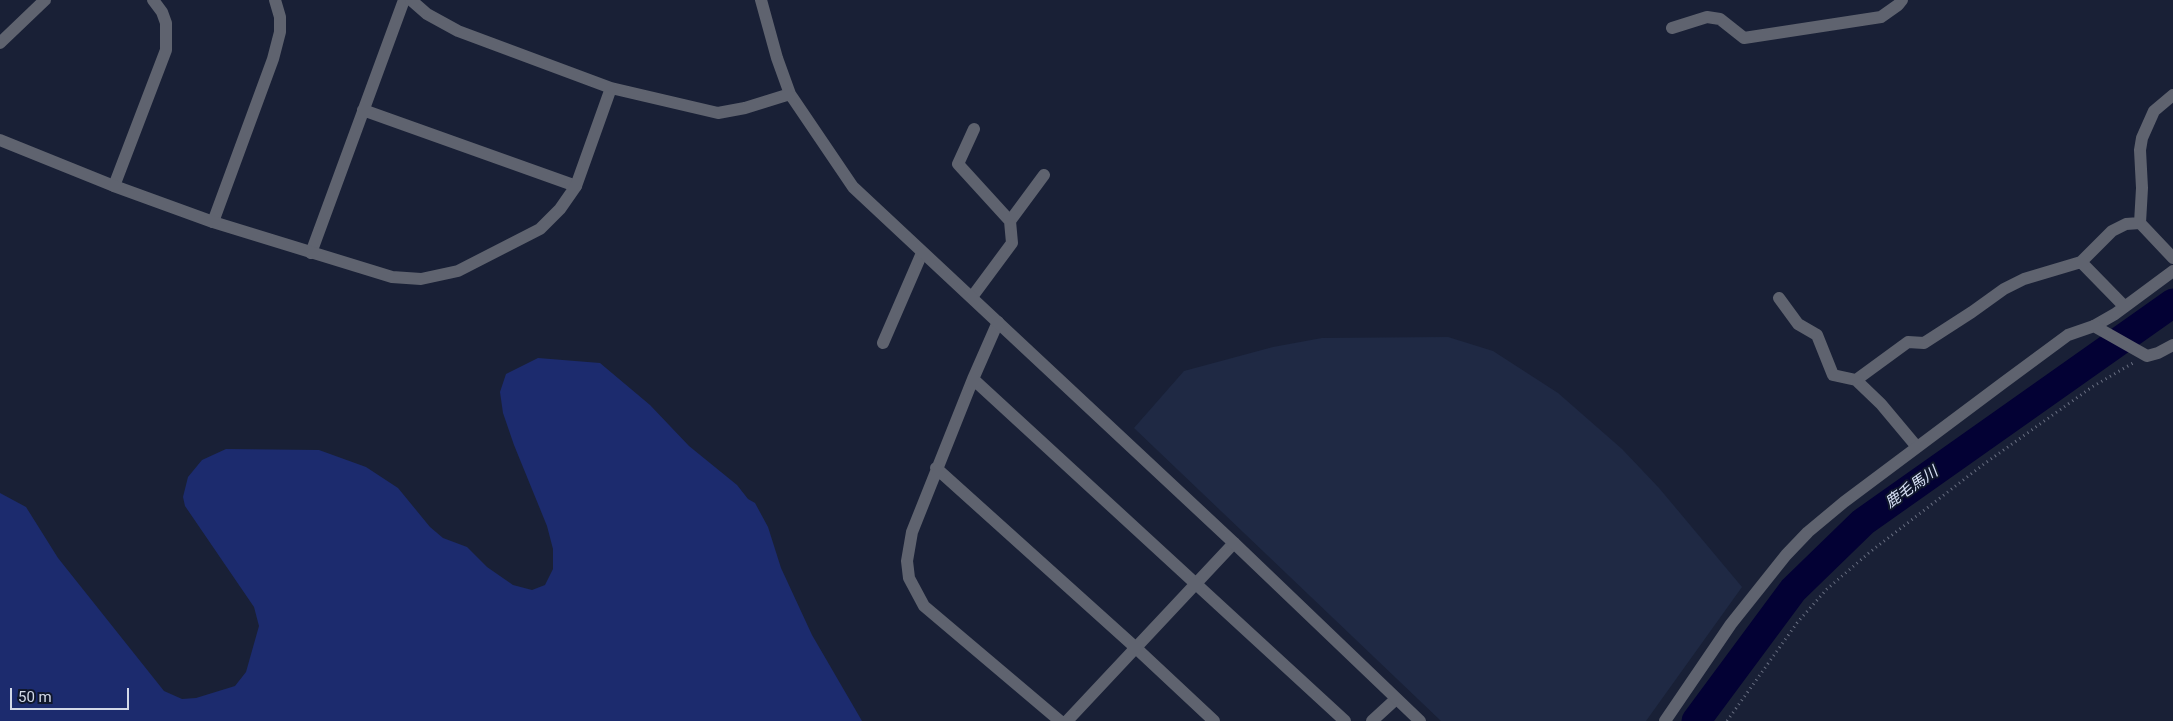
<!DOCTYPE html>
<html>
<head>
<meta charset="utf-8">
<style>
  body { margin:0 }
  #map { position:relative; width:2173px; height:721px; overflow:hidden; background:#192036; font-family:Roboto,sans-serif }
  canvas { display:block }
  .scale { position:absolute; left:10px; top:688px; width:119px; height:22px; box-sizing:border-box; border:2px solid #d3d9e8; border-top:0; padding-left:6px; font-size:15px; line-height:18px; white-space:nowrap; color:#d3d9e8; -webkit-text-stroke:4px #10172c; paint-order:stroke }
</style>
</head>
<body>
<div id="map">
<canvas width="2173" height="721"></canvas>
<div class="scale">50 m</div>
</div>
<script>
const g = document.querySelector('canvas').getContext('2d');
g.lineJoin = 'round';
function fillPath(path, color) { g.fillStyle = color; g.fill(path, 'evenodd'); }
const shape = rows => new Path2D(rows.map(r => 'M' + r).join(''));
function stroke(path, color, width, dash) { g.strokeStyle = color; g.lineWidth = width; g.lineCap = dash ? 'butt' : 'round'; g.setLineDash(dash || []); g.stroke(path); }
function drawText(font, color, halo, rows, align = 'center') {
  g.font = font + ' Roboto,"Noto Sans JP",sans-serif'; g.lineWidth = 4; g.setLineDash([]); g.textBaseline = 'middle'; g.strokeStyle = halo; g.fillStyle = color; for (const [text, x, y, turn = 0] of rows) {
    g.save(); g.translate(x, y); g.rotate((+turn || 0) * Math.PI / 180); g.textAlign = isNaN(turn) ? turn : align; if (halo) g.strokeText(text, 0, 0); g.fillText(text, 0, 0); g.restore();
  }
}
const built = shape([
  [1448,337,1493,351,1558,393,1622,449,1659,488,1742,587,1646,721,1441,721,1134,428,1184,371,1273,347,1322,338]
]);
const green = shape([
  [538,358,600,363,650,405,689,446,737,485,748,499,755,503,768,527,781,568,812,635,862,721,0,721,0,493,26,507,58,558,164,691,182,699,196,698,235,686,246,672,259,626,254,607,185,506,183,497,188,477,202,460,226,449,319,450,366,467,398,488,430,527,443,538,467,547,487,567,513,585,532,590,545,585,553,569,553,549,547,526,514,445,503,413,500,392,506,374]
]);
const river = shape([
  [1696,721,1793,590,1863,522,2173,303]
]);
const path = shape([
  [1727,721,1797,623,1827,589,1870,552,1984,464,2092,387,2133,363]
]);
const minor = shape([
  [1672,28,1707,17,1720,19,1744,38,1881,17,1898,5,1902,0],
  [2173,95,2154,111,2142,138,2140,150,2142,188,2140,223,2173,258],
  [363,110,576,186],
  [114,186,166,50,166,23,162,12,153,0],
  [1010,221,1044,175],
  [213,222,273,59,280,32,280,17,275,0],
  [311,253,404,0],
  [972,297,1012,243,1010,221,958,164,974,129],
  [1779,298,1798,324,1817,335,1833,375,1856,380],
  [2124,306,2081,262,2112,231,2126,224,2140,223],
  [998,322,973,379,912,532,907,561,909,578,924,606,1060,721],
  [2094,326,2115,314,2173,271],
  [883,343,922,253],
  [973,379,1345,721],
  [1917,447,1881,404,1856,380,1908,342,1924,343,1972,312,2004,289,2024,279,2081,262],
  [936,468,1136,648,1214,721],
  [1067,721,1234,543],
  [1372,721,1396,699]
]);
const tertiary = shape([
  [411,0,427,14,458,31,611,88,718,113,745,108,790,94],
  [761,0,777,58,790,94,853,187,1234,543,1420,721],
  [0,43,45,0],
  [0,140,114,186,213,222,392,277,421,279,458,271,540,229,560,209,576,186,611,88],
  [1665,721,1731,624,1786,555,1808,532,1844,502,2003,383,2068,335,2094,326,2147,356,2158,353,2173,345]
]);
const waterNames = [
  ["鹿毛馬川",1912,488,-35]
];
fillPath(built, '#1f2944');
fillPath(green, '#1c2b6e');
stroke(river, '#030134', 29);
stroke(path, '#6b7184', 3, [1, 4]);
stroke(minor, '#5f636f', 12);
stroke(tertiary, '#5f636f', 12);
drawText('italic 15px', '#dae3f8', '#10172c', waterNames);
</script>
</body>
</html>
